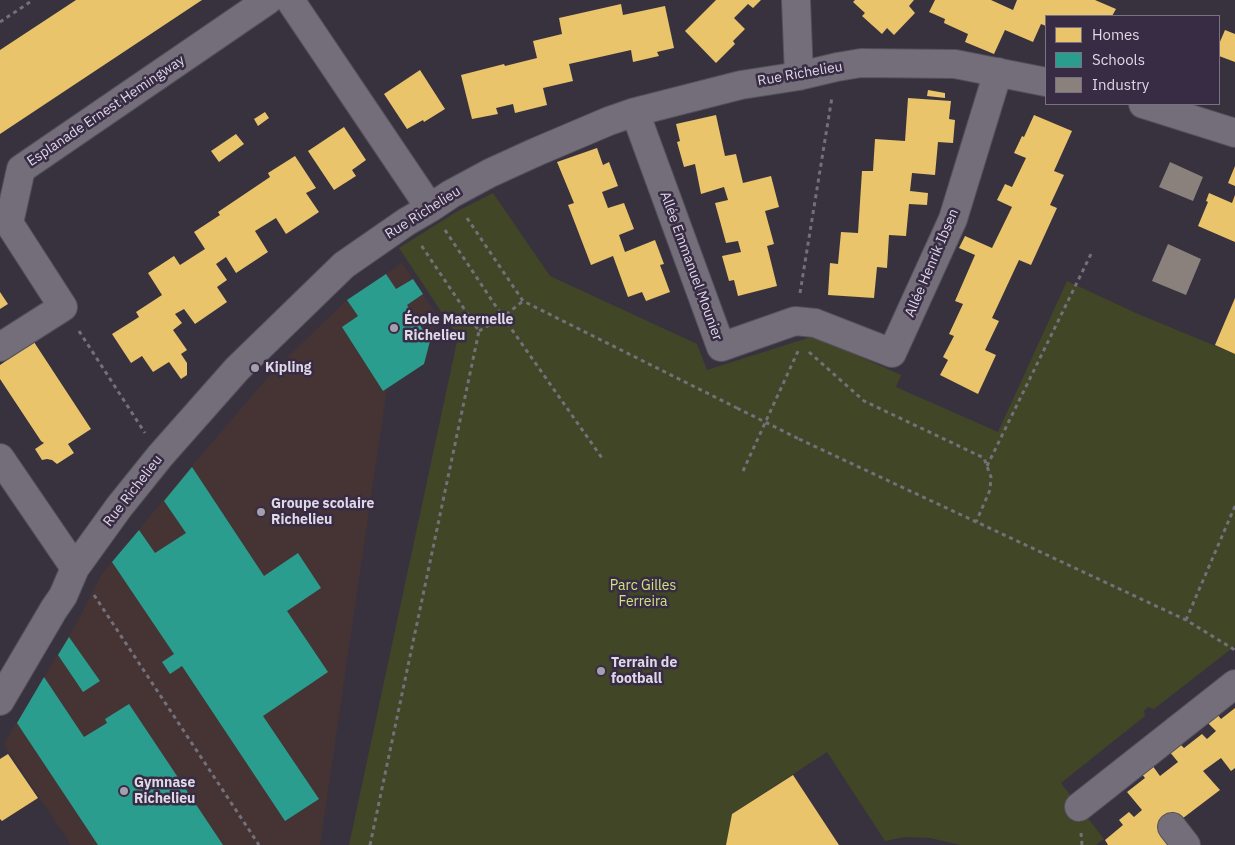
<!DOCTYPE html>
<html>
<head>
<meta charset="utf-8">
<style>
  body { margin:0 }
  #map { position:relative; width:1235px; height:845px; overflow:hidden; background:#38323e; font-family:"IBM Plex Sans",sans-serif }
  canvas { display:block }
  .legend { position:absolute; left:1045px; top:15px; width:175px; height:90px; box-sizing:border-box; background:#382c44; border:1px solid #7b7185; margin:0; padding:6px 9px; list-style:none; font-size:15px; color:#dfd8e7 }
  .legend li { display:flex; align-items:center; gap:10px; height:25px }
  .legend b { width:25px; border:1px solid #7b7185 }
</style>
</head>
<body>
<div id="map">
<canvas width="1235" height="845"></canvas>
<ul class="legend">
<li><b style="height:14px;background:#e9c46a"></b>Homes</li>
<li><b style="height:14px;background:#2a9d8f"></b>Schools</li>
<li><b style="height:14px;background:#8a817c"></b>Industry</li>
</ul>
</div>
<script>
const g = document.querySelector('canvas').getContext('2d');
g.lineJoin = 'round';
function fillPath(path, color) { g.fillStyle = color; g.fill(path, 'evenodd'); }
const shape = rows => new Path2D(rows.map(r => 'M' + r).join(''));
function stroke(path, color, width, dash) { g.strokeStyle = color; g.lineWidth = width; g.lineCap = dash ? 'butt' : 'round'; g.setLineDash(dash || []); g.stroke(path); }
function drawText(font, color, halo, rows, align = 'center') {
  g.font = font + ' "IBM Plex Sans",sans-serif'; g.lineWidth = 5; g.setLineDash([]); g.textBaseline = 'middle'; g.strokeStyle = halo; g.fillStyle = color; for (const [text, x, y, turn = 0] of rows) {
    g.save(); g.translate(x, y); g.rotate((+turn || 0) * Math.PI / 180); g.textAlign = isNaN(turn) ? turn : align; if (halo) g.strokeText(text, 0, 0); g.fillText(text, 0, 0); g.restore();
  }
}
const education = shape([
  [402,263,437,315,424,364,387,388,320,845,71,845,4,744,76,624,102,574,196,461,276,368,347,300]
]);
const green = shape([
  [493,193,550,276,697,344,707,370,814,336,901,375,896,387,998,432,1067,281,1138,314,1235,354,1235,646,1154,709,1148,707,1144,711,1145,716,1061,783,1104,839,1096,845,961,845,930,838,905,837,885,841,827,752,732,814,726,845,349,845,458,337,399,248,458,211]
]);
const homes = shape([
  [76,0,202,0,0,134,0,50],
  [716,0,761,0,753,8,748,4,734,18,745,29,733,41,735,44,716,63,685,31],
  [855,0,914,0,909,6,915,13,894,35,887,28,882,34,862,16,865,13,853,2],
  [935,0,991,0,1013,10,1017,0,1095,0,1116,9,1112,16,1046,16,1046,26,1041,24,1033,42,1005,30,994,54,965,42,968,34,944,23,945,19,929,12],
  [621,4,623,15,665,6,674,48,657,52,659,56,633,62,631,50,569,64,573,81,543,88,547,105,515,113,513,104,496,108,498,114,472,119,461,75,504,64,505,66,537,58,533,41,562,34,559,18],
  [1225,30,1235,34,1235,62,1219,56,1219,44],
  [420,70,445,109,424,122,423,120,407,129,384,94],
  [928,90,945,93,945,98,927,96],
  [908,98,951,101,949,119,955,120,953,143,938,142,935,175,912,173,910,191,928,193,927,205,909,204,906,236,889,235,887,268,877,267,874,298,828,295,830,263,838,264,841,232,858,233,862,171,873,171,875,139,905,141],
  [265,112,269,118,258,126,254,119],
  [716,115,725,156,736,154,743,183,771,176,779,207,765,211,774,244,767,246,777,286,738,296,734,280,729,281,722,256,741,252,738,241,726,243,715,203,728,200,724,187,701,194,695,164,684,167,677,142,680,141,676,124],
  [1034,115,1072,131,1054,171,1064,175,1050,205,1057,208,1031,265,1019,260,992,318,999,321,985,350,996,355,978,394,940,375,948,360,943,357,954,336,949,334,963,304,955,301,975,255,959,248,965,236,992,248,1012,207,997,200,1005,184,1012,187,1026,158,1014,153,1022,136,1024,137],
  [344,127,366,160,352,170,356,176,334,190,308,151],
  [236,134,244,144,219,162,211,151],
  [597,148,603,165,609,162,618,186,602,192,608,208,624,203,634,229,619,235,625,252,655,240,664,264,660,265,670,292,646,301,642,292,628,297,613,256,591,265,568,205,574,203,557,162],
  [295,156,316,188,306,193,319,212,286,234,276,218,255,231,268,252,236,273,226,257,216,264,227,280,217,287,227,302,195,324,184,309,175,314,182,323,173,330,187,350,181,354,187,363,187,375,181,379,169,362,153,372,142,356,131,363,112,334,139,317,136,312,162,295,148,273,174,256,180,265,205,249,194,232,220,215,218,212,270,177,268,173],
  [1235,166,1235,186,1228,183],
  [1209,193,1232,203,1235,195,1235,242,1198,226,1208,202,1206,201],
  [0,292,8,304,0,309],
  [1235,298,1235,354,1215,345],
  [34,342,91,429,68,444,74,453,57,464,52,460,47,459,42,460,35,449,44,443,41,441,0,379,0,365],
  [1235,708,1235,768,1231,771,1221,758,1203,771,1220,790,1162,834,1170,845,1108,845,1105,840,1123,825,1119,820,1129,812,1134,817,1142,810,1127,792,1145,778,1141,773,1152,765,1160,776,1178,762,1169,751,1179,743,1184,748,1202,734,1207,739,1216,731,1207,722,1217,714,1221,719],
  [8,754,38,798,2,821,0,819,0,759],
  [793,775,839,845,726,845,732,814]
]);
const schools = shape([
  [386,274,396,289,413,279,423,294,407,305,430,341,424,364,383,391,342,327,358,316,347,300],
  [192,467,264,576,298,553,321,588,287,611,328,672,263,716,319,799,285,821,182,666,170,674,162,662,174,654,112,562,139,530,155,553,186,533,164,501],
  [69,637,100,681,83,692,58,655],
  [44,677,84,737,107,723,105,719,129,704,223,845,98,845,17,723]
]);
const industry = shape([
  [1170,162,1203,177,1193,201,1159,187],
  [1168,244,1201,259,1186,295,1152,281]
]);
const path = shape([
  [0,22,33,0],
  [467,218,523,301,737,408],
  [445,230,503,317,602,458],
  [800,293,832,97],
  [79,331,145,433],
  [479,331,503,317,523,301],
  [809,352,864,401,984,458,991,477,990,490,976,522],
  [799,439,1186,620,1235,650],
  [987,466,1091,254],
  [743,471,799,349],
  [94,595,259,845],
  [1186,620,1235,506],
  [1081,833,1082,845],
  [370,845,479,331,421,245]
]);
const minor = shape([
  [290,0,430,208],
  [796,0,799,76],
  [1143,104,1235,133],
  [635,112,721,347,795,321,815,323,892,353,953,219,998,72],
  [0,347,63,307,9,223,21,169,268,0],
  [0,458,75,568],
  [0,701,54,609,63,596,75,568,119,507,160,456,237,369,344,265,406,222,430,208,451,194,490,173,536,152,609,121,635,112,741,85,799,76,837,67,861,63,955,64,1046,82],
  [1079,807,1235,684],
  [1172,827,1186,845]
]);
const pathBridge = shape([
  [737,408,799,439]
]);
const markers = [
  [394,328,5,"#a59eac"],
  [255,368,5,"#a59eac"],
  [261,512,5,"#a59eac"],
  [601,671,5,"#a59eac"],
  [124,791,5,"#a59eac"]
];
const streetNames = [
  ["Rue Richelieu",800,74,-10],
  ["Esplanade Ernest Hemingway",106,111,-34],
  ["Rue Richelieu",423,213,-32],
  ["Allée Henrik Ibsen",932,263,-67],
  ["Allée Emmanuel Mounier",691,266,70],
  ["Rue Richelieu",133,491,-52]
];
const poiNames = [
  ["École Maternelle",404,320],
  ["Richelieu",404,336],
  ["Kipling",265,368],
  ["Groupe scolaire",271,504],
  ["Richelieu",271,520],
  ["Terrain de",611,663],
  ["football",611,679],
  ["Gymnase",134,783],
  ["Richelieu",134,799]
];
const parkNames = [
  ["Parc Gilles",643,586],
  ["Ferreira",643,602]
];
fillPath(education, '#463434');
fillPath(green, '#414627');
fillPath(homes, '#e9c46a');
fillPath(schools, '#2a9d8f');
fillPath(industry, '#8a817c');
stroke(minor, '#55505b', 30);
stroke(path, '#74707a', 3, [4, 4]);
stroke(minor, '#746e7a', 28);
stroke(pathBridge, '#74707a', 3, [4, 4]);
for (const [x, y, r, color] of markers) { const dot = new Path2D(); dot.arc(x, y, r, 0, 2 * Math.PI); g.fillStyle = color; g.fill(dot); stroke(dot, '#382c44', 2); }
drawText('14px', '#dfd8e7', '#382c44', streetNames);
drawText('bold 14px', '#dfd8e7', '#382c44', poiNames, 'left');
drawText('14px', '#d0e27e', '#382c44', parkNames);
</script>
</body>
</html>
